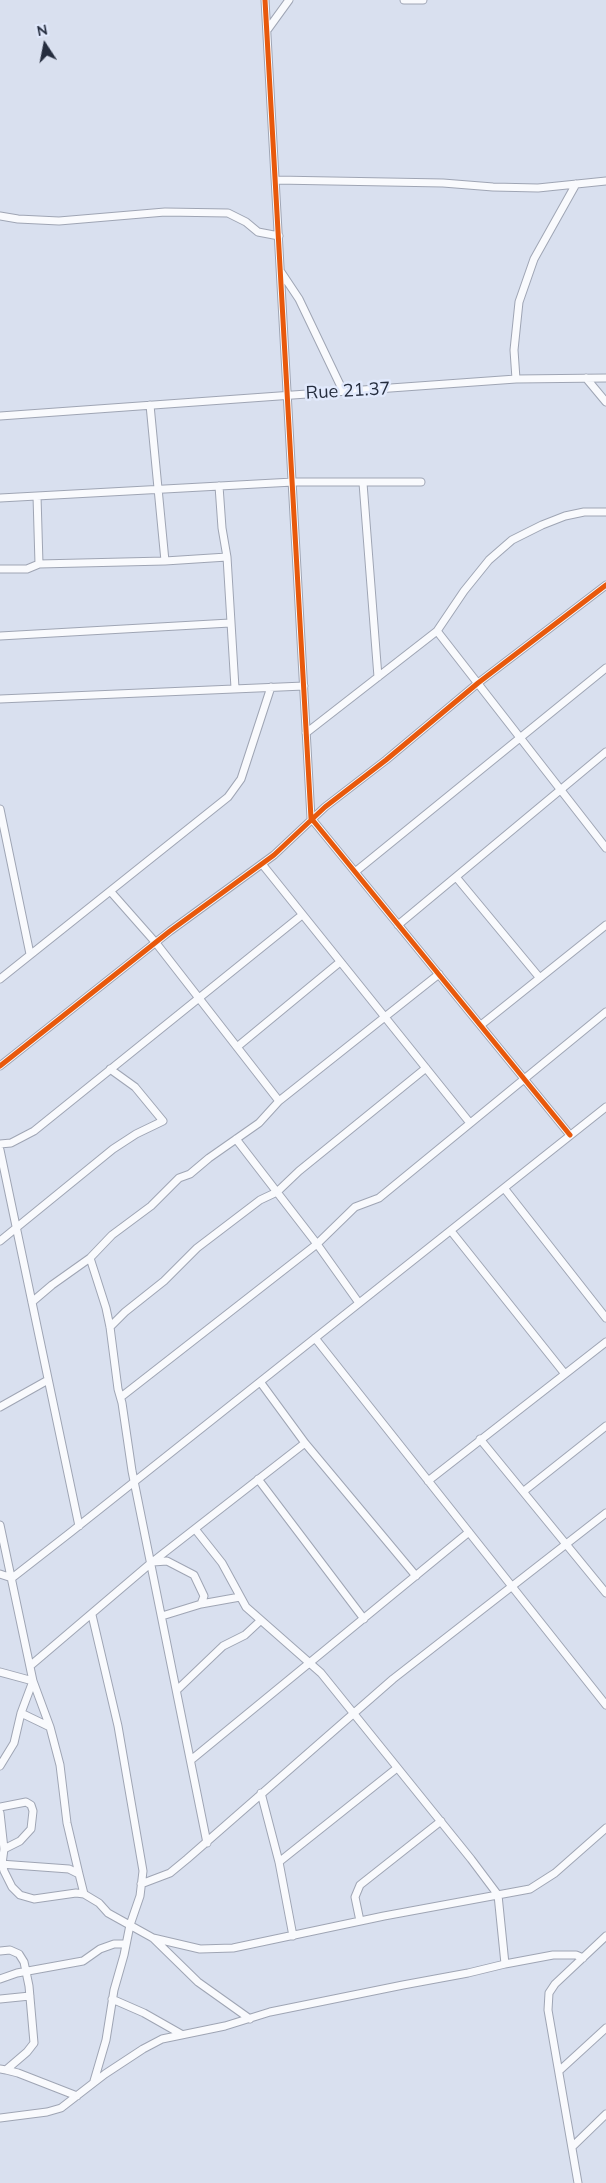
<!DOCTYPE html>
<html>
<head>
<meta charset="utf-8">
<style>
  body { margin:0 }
  #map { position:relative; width:606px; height:2183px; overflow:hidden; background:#d9e0ef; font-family:Mulish,sans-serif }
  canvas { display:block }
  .north { position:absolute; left:20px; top:20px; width:50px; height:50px; -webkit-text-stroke:4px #e1e9fc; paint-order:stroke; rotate:349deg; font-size:14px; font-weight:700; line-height:20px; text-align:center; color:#252d3e }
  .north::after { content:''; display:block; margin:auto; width:18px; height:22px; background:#252d3e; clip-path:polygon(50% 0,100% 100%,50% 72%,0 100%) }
</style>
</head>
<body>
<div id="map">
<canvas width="606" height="2183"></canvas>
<div class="north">N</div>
</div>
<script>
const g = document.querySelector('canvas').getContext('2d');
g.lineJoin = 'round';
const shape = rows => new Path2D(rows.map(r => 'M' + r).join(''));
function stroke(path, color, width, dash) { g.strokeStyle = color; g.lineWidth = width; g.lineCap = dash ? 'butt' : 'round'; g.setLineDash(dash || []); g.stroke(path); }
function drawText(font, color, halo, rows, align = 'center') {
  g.font = font + ' Mulish,sans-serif'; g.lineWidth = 5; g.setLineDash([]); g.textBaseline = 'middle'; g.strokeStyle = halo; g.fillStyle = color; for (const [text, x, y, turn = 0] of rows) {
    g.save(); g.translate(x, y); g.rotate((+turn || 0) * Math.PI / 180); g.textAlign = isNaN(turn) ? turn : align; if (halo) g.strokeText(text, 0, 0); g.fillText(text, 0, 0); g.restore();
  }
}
const minor = shape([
  [265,0,311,818,570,1135],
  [404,0,423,0],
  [268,29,289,0],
  [276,180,443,183,493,187,538,188,606,181],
  [0,216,18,219,59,221,165,212,228,213,246,222,258,232,279,236],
  [281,272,299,299,343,391],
  [586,378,606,402],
  [516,379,514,350,519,302,534,259,576,184],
  [150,405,165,561],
  [0,416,516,379,606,378],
  [363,483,378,677],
  [219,486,222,528,227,557,235,688],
  [37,496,39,564],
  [0,498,293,482,421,482],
  [0,569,27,569,39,564,165,561,227,557],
  [437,631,606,848],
  [0,636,230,623],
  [0,699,304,686],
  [306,733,437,631,464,591,489,560,512,540,542,525,565,516,584,512,606,512],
  [0,809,30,954],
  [262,864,470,1123],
  [355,872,606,668],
  [456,877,539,977],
  [111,892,156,943,279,1101],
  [398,925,606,752],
  [0,979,228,797,241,779,271,687],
  [481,1025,606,925],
  [237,1047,340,962],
  [0,1066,170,931,274,855,325,807,386,760,478,683,606,585],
  [236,1139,317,1244,359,1303],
  [0,1144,11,1143,34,1131,302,915],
  [0,1150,79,1526],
  [504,1188,606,1318],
  [451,1231,565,1374],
  [0,1241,113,1149,136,1134,163,1121,135,1087,110,1069],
  [90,1258,106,1308,110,1327,118,1389,122,1403,132,1471,207,1843],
  [32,1302,52,1285,90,1258,112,1235,151,1206,179,1178,190,1174,209,1158,259,1123,279,1101,439,974],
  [110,1327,125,1312,164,1281,197,1248,260,1200,277,1192,299,1171,426,1068],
  [315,1338,606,1705],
  [261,1383,305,1443,416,1576],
  [121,1397,317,1244,355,1207,379,1198,606,1012],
  [0,1407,48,1380],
  [480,1439,606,1593],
  [258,1479,364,1619],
  [428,1481,606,1342],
  [524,1491,606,1426],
  [0,1525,33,1681,50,1727],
  [195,1529,222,1563,246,1607,321,1673,471,1859,498,1895,505,1964],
  [153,1562,167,1561,194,1575,204,1596,201,1604],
  [0,1574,12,1578,71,1532,606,1107],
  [92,1615,118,1726,143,1871,140,1896,130,1925,124,1955,114,1990,106,2040,94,2081],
  [162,1616,201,1604,240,1597],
  [30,1666,151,1563,305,1443],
  [0,1672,33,1681],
  [33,1681,21,1713,50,1727,60,1765,67,1823,79,1874],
  [177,1690,223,1646,245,1635,260,1621],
  [191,1760,469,1532],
  [0,1766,14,1743,21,1713],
  [261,1793,279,1862,293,1936],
  [0,1807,26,1802,31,1805,33,1811,31,1829,20,1841,4,1849],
  [0,1813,4,1849,2,1864,4,1871,12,1887,20,1895,34,1899,76,1893,84,1894,99,1903,108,1913,153,1938,198,1982,250,2019],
  [279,1862,397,1768],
  [0,1864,69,1869,79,1874,84,1894],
  [141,1884,170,1873,187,1859,393,1679,606,1513],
  [360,1921,355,1897,360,1885,441,1821],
  [153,1938,200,1949,233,1948,384,1916,530,1889,555,1873,606,1828],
  [0,1951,10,1950,19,1954,24,1962,29,1986,34,2043,27,2052,6,2070,0,2069],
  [0,1979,17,1973,83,1961,100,1949,114,1944,126,1944],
  [0,1999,30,1996],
  [112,1999,144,2013,181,2034],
  [6,2070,18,2073,77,2096],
  [559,2071,606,2028],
  [0,2118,47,2112,61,2108,105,2074,143,2049,162,2039,225,2026,270,2012,403,1985,468,1973,505,1964,553,1955,576,1955,583,1958],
  [572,2147,606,2114],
  [578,2183,548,2010,549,1993,555,1984,606,1936]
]);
const cycleway = shape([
  [265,0,311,818,570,1135],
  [0,1066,170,931,274,855,325,807,386,760,478,683,606,585]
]);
const streetNames = [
  ["Rue 21.37",348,391,-3]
];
stroke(minor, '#9fa5b4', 9);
stroke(minor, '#f9fafd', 7);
stroke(cycleway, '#e8590c', 5);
drawText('18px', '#252d3e', '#e1e9fc', streetNames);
</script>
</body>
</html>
